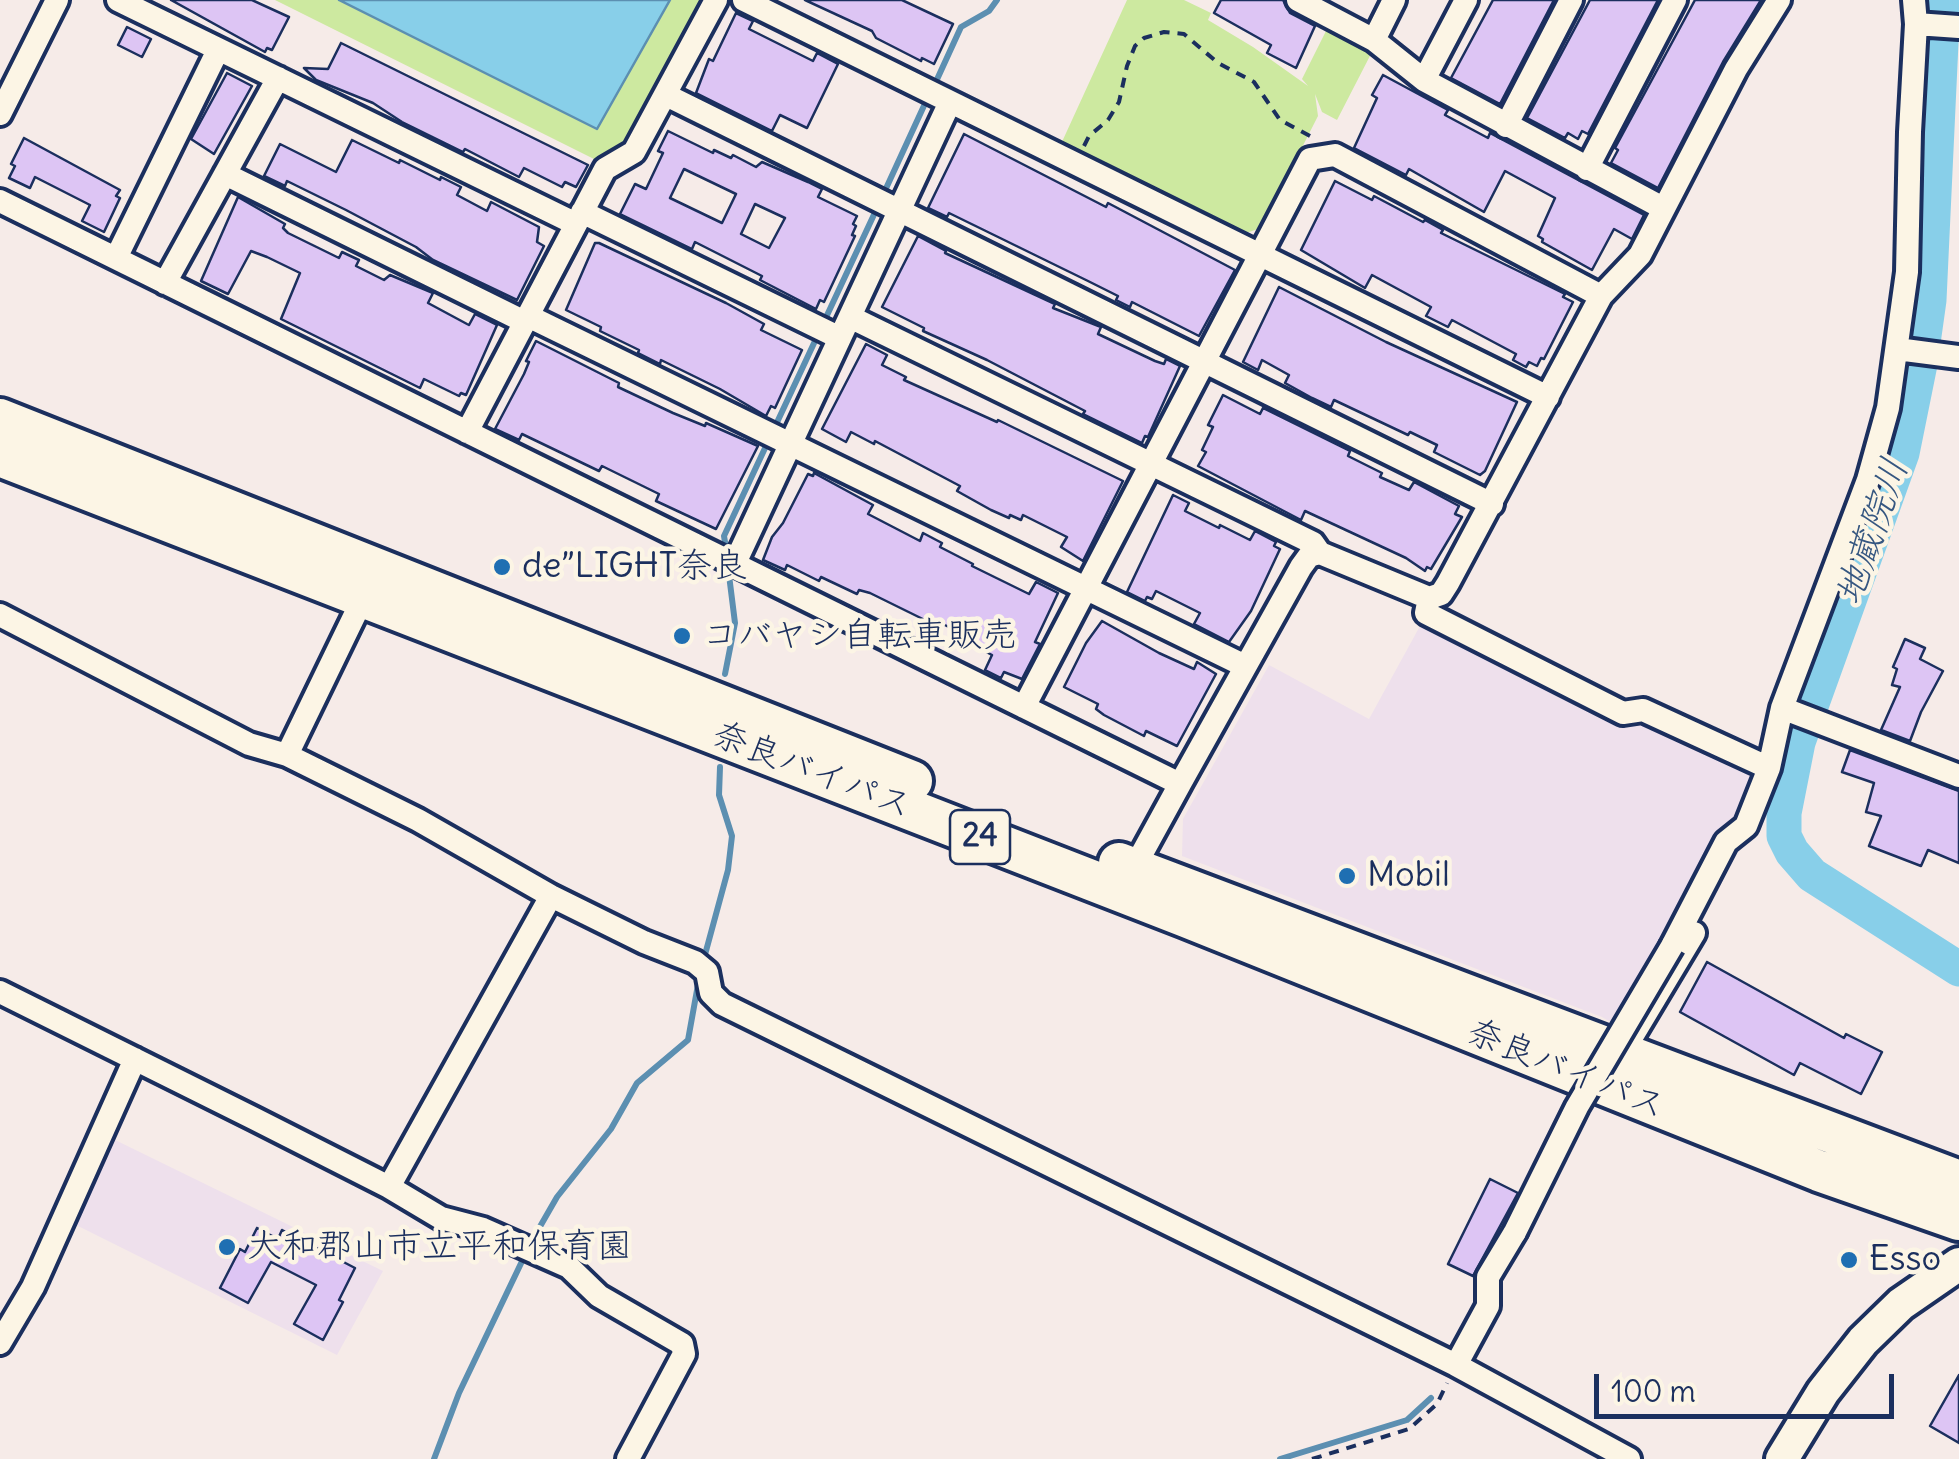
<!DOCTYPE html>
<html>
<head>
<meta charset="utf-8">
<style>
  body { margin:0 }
  #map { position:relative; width:1959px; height:1459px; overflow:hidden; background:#f6ebe8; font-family:Delius,sans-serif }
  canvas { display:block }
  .scale { position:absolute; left:1594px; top:1374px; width:300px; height:45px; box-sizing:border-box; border:5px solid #1b2f5e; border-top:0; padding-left:12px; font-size:30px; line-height:35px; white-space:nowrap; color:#1b2f5e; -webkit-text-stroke:8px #fcf5e5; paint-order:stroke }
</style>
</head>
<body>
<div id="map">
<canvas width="1959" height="1459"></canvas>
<div class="scale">100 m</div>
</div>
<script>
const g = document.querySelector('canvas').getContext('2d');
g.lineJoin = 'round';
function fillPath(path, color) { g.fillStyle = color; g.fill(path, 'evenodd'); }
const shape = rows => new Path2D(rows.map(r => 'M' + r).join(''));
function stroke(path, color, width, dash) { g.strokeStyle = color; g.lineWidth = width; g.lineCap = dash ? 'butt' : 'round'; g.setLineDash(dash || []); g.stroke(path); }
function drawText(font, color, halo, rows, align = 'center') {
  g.font = font + ' Delius,"Klee One",sans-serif'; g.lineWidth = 9; g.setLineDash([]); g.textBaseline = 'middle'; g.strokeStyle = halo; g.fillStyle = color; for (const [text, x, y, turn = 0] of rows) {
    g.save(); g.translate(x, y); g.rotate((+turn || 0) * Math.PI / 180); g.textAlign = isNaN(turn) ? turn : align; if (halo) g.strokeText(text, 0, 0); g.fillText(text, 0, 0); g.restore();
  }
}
const built = shape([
  [1420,626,1465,649,1473,643,1640,712,1754,767,1737,808,1748,813,1627,1032,1602,1017,1182,856,1183,819,1269,665,1369,719],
  [109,1137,383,1271,337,1355,72,1223]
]);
const green = shape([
  [275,0,339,0,597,129,670,0,701,0,622,146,598,161],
  [1127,0,1184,0,1211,13,1208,20,1253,47,1308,86,1302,79,1328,27,1373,50,1337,120,1322,112,1315,94,1318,116,1261,228,1246,233,1061,144]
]);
const water = shape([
  [339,0,670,0,597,129,339,0]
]);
const stream = shape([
  [934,86,961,27,989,11,997,0],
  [883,195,928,97],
  [727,554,724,536,878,206],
  [725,674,735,623,728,567],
  [703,962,728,870,732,836,719,795,720,767],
  [530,1244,557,1197,611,1129,637,1083,688,1040,699,979],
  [434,1459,459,1393,525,1255],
  [1280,1459,1407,1420,1431,1398]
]);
const river = shape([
  [1943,0,1929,300,1920,364,1902,453,1798,742,1784,813,1784,836,1792,852,1812,875,1959,969]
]);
const building = shape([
  [171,0,252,0,289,17,272,50,267,48,265,52,171,0],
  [805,0,902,0,953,24,934,64,922,58,921,61,876,38,872,31,805,0],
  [1221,0,1283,0,1290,13,1315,26,1296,68,1267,53,1271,45,1214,13,1221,0],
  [1493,0,1554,0,1500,104,1451,78,1493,0],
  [1590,0,1658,0,1588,134,1582,131,1578,139,1568,133,1565,138,1527,118,1590,0],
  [1695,0,1761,0,1723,62,1658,188,1611,163,1618,150,1615,148,1695,0],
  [736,13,753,21,749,29,813,61,817,53,838,64,807,128,780,115,772,131,696,93,709,59,713,61,736,13],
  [127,27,151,39,142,57,118,45,127,27],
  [341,43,588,165,576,187,565,182,562,187,524,168,519,177,465,149,463,152,402,122,373,103,316,80,304,68,328,69,341,43],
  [227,73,252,86,214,154,191,139,227,73],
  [1383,75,1448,110,1445,115,1488,138,1490,133,1644,215,1632,239,1614,229,1592,270,1542,242,1543,239,1538,236,1555,198,1505,171,1484,212,1409,169,1406,175,1354,148,1377,98,1372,95,1383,75],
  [668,131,713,153,714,150,731,158,733,155,756,167,762,162,808,182,822,189,818,197,857,216,853,224,856,226,852,235,855,236,824,302,820,300,816,309,760,280,762,276,695,242,692,249,620,214,635,184,646,189,663,153,658,151,668,131],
  [684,169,736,194,722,223,670,198,684,169],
  [755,204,785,218,769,248,741,234,755,204],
  [964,134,1106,207,1108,203,1235,270,1199,336,1132,302,1130,307,1116,300,1118,296,1088,281,949,213,947,217,928,208,964,134],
  [24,138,120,190,116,196,120,198,104,232,82,221,90,205,35,177,30,188,9,178,15,166,11,164,24,138],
  [352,140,399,163,400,160,440,180,441,177,461,187,457,195,487,211,491,202,539,227,537,242,544,246,517,300,433,260,416,247,346,210,287,181,285,186,264,176,280,144,336,172,352,140],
  [1335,181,1372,200,1374,196,1423,222,1425,220,1443,230,1441,233,1565,294,1563,297,1573,302,1544,359,1541,358,1537,366,1529,362,1526,367,1513,360,1516,354,1452,320,1448,327,1426,316,1431,307,1372,275,1365,288,1301,250,1335,181],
  [238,197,285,224,283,228,288,233,339,258,342,252,359,260,356,266,384,280,390,275,433,293,428,303,467,324,469,325,475,314,497,325,466,395,461,393,459,396,424,379,420,388,281,319,300,273,267,257,251,251,228,294,201,281,238,197],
  [918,236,946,251,945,253,1055,304,1053,308,1101,327,1098,334,1155,361,1164,364,1166,359,1180,366,1148,437,1145,436,1142,443,1083,414,1085,411,987,360,923,331,924,328,882,307,918,236],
  [595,243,599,243,726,303,764,324,761,330,802,350,775,408,771,406,766,416,720,389,661,360,660,364,638,353,639,350,600,331,601,327,566,310,595,243],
  [1279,287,1386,342,1517,402,1485,471,1480,475,1434,452,1437,445,1410,432,1408,435,1334,400,1331,407,1312,398,1285,383,1289,375,1262,360,1258,370,1243,362,1279,287],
  [536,341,619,383,618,387,673,413,705,426,706,423,758,446,716,529,656,501,659,494,602,466,599,471,522,434,519,440,495,429,524,374,529,362,526,361,536,341],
  [866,344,887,355,882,365,906,377,904,380,997,422,998,420,1123,481,1083,561,1061,547,1067,537,1023,515,1021,520,1010,515,1009,518,991,510,957,491,960,486,875,441,874,444,851,432,846,442,822,429,866,344],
  [1223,395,1260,414,1263,408,1350,451,1348,456,1382,473,1380,477,1409,490,1414,482,1459,506,1455,514,1462,517,1431,569,1427,567,1425,571,1406,558,1305,511,1301,520,1198,466,1206,452,1202,450,1213,427,1208,425,1223,395],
  [814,473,873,505,868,514,920,541,923,533,942,543,940,547,973,564,972,566,1029,594,1036,582,1058,593,1035,642,1040,644,1022,679,1004,672,1001,678,985,670,992,655,973,645,968,637,941,623,939,627,870,593,859,590,857,594,821,577,819,581,787,565,785,570,763,560,772,537,783,523,808,474,813,476,814,473],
  [1173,495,1189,503,1185,511,1219,528,1220,525,1250,540,1255,531,1276,542,1274,546,1280,549,1251,611,1229,642,1194,624,1200,613,1156,591,1152,599,1147,597,1145,601,1127,592,1173,495],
  [1102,621,1159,653,1194,669,1197,662,1216,674,1177,746,1146,731,1144,736,1104,715,1096,709,1098,704,1064,687,1086,643,1102,621],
  [1905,639,1925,648,1920,659,1943,671,1921,712,1910,741,1881,730,1900,687,1892,685,1897,669,1893,667,1905,639],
  [1850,750,1959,791,1959,863,1928,850,1921,866,1869,846,1881,816,1866,812,1874,783,1842,772,1850,750],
  [1707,962,1844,1038,1846,1034,1882,1052,1861,1094,1800,1063,1794,1075,1680,1012,1707,962],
  [1490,1179,1518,1193,1473,1276,1448,1264,1490,1179],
  [257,1228,278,1239,282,1230,355,1268,339,1300,343,1302,323,1340,294,1324,316,1285,271,1262,248,1303,220,1288,240,1249,245,1252,257,1228],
  [1959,1375,1959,1443,1930,1426,1959,1375]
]);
const path = shape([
  [1084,146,1089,136,1108,120,1119,102,1127,66,1135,46,1144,38,1164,32,1184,34,1218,63,1254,82,1280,120,1310,136],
  [1312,1459,1409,1429,1437,1404,1447,1383]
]);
const minor = shape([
  [118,0,576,224],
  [744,0,1548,397],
  [1298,0,1374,40,1424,80,1661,207],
  [1916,24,1959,27],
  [1374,40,1394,0],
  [1424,80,1466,0],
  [666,95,1492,504],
  [0,114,57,0],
  [1506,126,1571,0],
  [1587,169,1675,0],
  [225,174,525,322],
  [0,201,1180,784,1134,868],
  [582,212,840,338],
  [116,258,218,50],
  [165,283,278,78],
  [528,316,1245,666],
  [850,317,1313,543,1320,553,1429,598,1441,594,1448,583,1601,296,1640,255,1736,69,1779,0],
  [1897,349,1959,357],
  [467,432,605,169,634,152,716,0],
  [735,563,950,102],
  [1429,598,1426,613,1623,713,1643,710,1769,768],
  [0,615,249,744,287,755,418,820,551,896,644,942,695,962,707,972,711,993,722,1004,1456,1365,1629,1459],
  [1024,707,1310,159,1335,155,1601,296],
  [1782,708,1959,776],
  [287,755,364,596],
  [1180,784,1301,567,1309,556,1320,553],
  [1672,946,1726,842,1746,826,1769,768,1782,708,1868,480,1888,408,1907,272,1910,132,1916,24,1914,0],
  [0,992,255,1119,389,1187,441,1218,483,1229,569,1267,599,1296,682,1344,684,1354,628,1459],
  [1621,1055,1694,933],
  [389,1187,551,896],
  [0,1343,33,1287,135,1059],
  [1456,1365,1488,1306,1488,1277,1515,1232]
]);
const secondary = shape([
  [1782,1459,1823,1392,1863,1341,1901,1304,1959,1264]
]);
const trunk = shape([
  [0,419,912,781],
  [0,456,1186,917,1819,1171,1959,1220],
  [1119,863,1959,1181]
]);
const minorBridge = shape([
  [1515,1232,1577,1107,1672,946]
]);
const markers = [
  [502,567,10,"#1f6fb2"],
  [682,636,10,"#1f6fb2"],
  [1347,876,10,"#1f6fb2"],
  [227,1247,10,"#1f6fb2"],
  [1849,1260,10,"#1f6fb2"]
];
const shields = [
  [980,837,60]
];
const shieldNames = [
  ["24",980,837]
];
const poiNames = [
  ["de”LIGHT奈良",522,567],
  ["コバヤシ自転車販売",702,636],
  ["Mobil",1367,876],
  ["大和郡山市立平和保育園",247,1247],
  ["Esso",1869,1260]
];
const streetNames = [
  ["奈良バイパス",812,771,21],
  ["奈良バイパス",1566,1070,22]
];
const waterNames = [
  ["地蔵院川",1873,532,-71]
];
fillPath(built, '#eee0ec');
fillPath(green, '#cde9a0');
fillPath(water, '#88cfe9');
stroke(water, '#5c8fb1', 2.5);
stroke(stream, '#5c8fb1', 6);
stroke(river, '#88cfe9', 35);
fillPath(building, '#ddc5f4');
stroke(building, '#1b2f5e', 2.5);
stroke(minor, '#1b2f5e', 30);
stroke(secondary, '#1b2f5e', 40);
stroke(trunk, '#1b2f5e', 48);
stroke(path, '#1b2f5e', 4, [10, 8]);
stroke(minor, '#fcf5e5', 22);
stroke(secondary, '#fcf5e5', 32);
stroke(trunk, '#fcf5e5', 40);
stroke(minorBridge, '#1b2f5e', 30, []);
stroke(minorBridge, '#fcf5e5', 22);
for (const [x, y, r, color] of markers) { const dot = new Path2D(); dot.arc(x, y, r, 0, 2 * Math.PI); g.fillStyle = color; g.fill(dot); stroke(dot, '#fcf5e5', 4); }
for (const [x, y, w] of shields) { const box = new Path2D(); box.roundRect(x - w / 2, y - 27, w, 54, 8); g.fillStyle = '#fcf5e5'; g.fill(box); stroke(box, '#1b2f5e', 2.5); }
drawText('bold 32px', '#1b2f5e', null, shieldNames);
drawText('35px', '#1b2f5e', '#fcf5e5', poiNames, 'left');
drawText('35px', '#1b2f5e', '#fcf5e5', streetNames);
drawText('italic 38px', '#365781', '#fcf5e5', waterNames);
</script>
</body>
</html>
